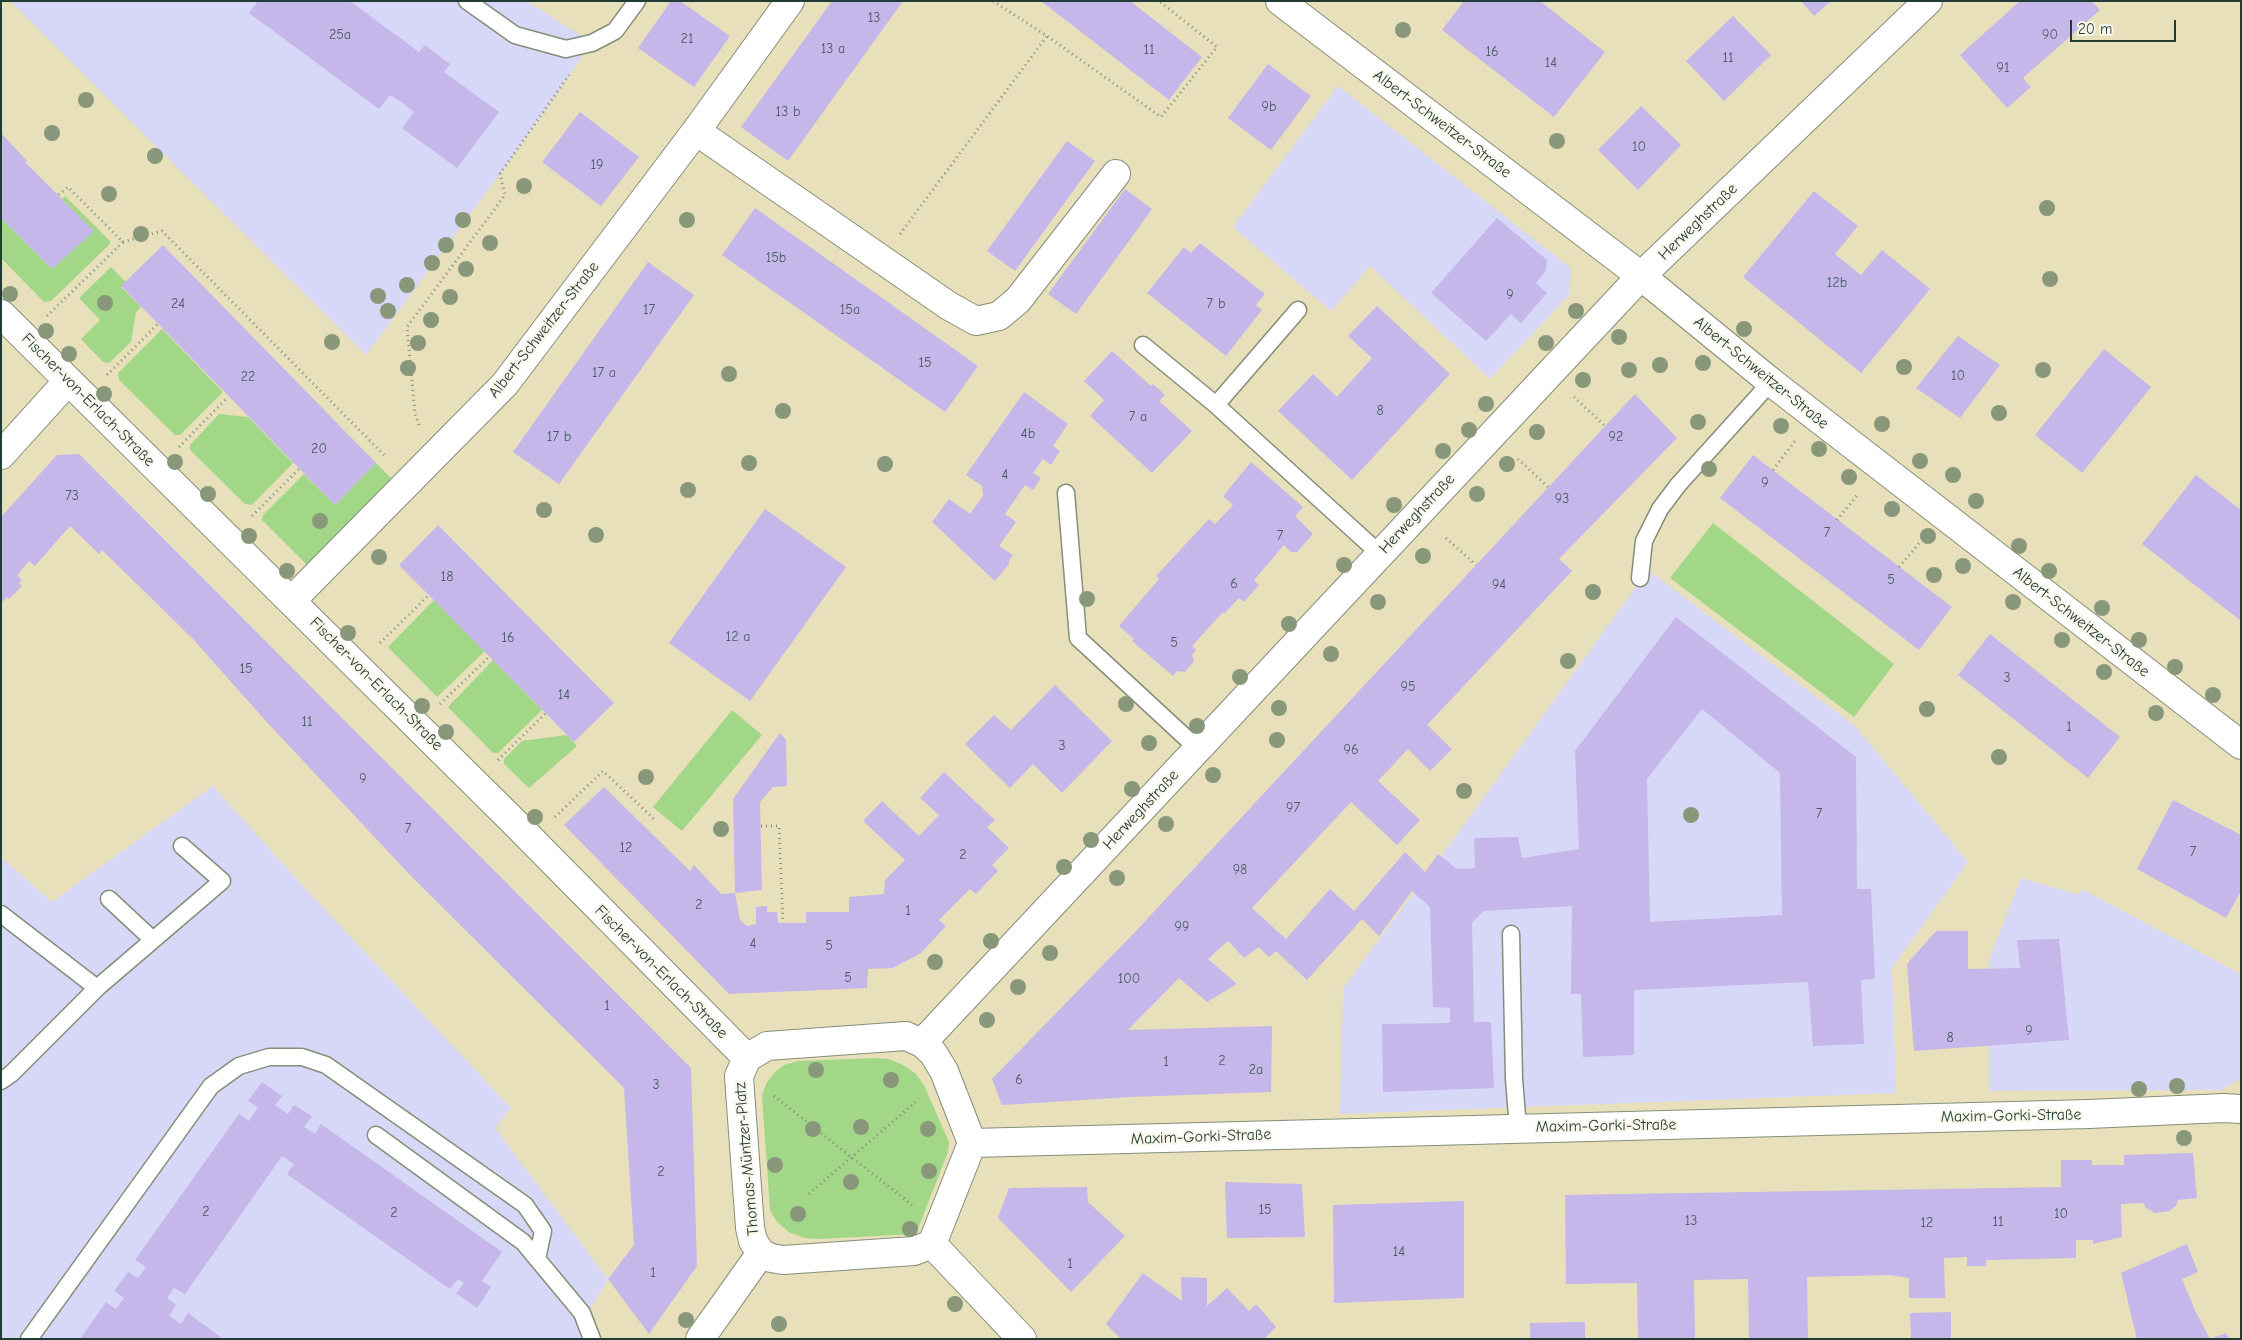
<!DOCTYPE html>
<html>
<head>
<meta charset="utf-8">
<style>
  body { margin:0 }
  #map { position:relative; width:2242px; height:1340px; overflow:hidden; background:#e8e0bb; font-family:"Comic Neue",sans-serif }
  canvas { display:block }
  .frame { position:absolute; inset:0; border:2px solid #1f3d34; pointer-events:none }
  .scale { position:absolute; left:2070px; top:20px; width:106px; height:22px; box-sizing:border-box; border:2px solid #1f3d34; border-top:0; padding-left:6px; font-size:15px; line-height:18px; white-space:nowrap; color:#1f3d34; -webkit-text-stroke:4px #fbf7ec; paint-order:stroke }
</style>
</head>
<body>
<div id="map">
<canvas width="2242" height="1340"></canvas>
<div class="frame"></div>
<div class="scale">20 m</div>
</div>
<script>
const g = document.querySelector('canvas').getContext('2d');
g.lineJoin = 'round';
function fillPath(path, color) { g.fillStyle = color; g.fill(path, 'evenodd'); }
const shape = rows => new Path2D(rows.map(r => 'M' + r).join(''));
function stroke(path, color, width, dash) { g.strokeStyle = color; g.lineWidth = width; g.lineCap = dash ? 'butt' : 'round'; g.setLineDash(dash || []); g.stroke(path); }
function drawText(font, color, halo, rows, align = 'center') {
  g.font = font + ' "Comic Neue",sans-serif'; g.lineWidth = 4.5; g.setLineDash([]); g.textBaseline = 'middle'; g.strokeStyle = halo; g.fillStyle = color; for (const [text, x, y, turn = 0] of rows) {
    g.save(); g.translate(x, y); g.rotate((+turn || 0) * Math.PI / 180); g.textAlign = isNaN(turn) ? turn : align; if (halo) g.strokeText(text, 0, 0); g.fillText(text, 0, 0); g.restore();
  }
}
const built = shape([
  [10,1,527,1,592,43,500,174,366,355],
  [1338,86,1571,268,1569,295,1490,379,1370,266,1331,311,1233,227],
  [1648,570,1854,725,1968,862,1892,968,1896,1093,1340,1114,1343,988,1443,854],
  [213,786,301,884,511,1108,495,1128,608,1279,588,1313,599,1339,1,1339,1,857,52,902],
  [2021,878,2080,895,2082,889,2241,974,2241,1079,2221,1090,1989,1091,1989,960]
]);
const green = shape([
  [65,196,110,241,110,244,51,301,44,302,1,258,1,218,52,269,93,231,62,199],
  [111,267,126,282,121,287,141,307,136,312,131,342,109,363,103,362,81,339,100,320,79,298],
  [162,329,223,392,180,435,175,435,119,380,118,373],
  [219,414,248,417,293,463,252,505,245,504,190,450,190,445],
  [376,463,394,481,313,563,307,565,262,520,263,515,304,474,335,505],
  [1713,523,1894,664,1854,717,1670,578],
  [434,600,485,651,437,697,388,647],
  [493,660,542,710,498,753,493,753,448,707],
  [732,710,762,735,682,831,653,807],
  [567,735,577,746,529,788,504,764,504,759,522,741],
  [874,1058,889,1059,903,1065,915,1073,924,1085,949,1142,948,1152,916,1234,818,1239,804,1238,789,1232,777,1222,770,1210,762,1096,766,1084,774,1073,784,1065,798,1061]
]);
const building = shape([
  [258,1,350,1,419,52,425,45,450,64,444,72,499,112,457,168,402,128,414,112,403,103,390,95,379,109,249,13],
  [671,1,680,1,730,36,694,87,638,48],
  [832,1,903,1,788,161,741,127],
  [1041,1,1130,1,1202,57,1169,100],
  [1464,1,1540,1,1605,52,1554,117,1442,30],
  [1801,1,1831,1,1814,16],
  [2020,1,2092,1,2100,10,2023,78,2031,87,2007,108,1960,55],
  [1733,16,1771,55,1724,101,1686,61],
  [1268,64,1311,96,1271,150,1228,118],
  [1641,106,1681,145,1638,190,1598,150],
  [580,112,639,157,601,206,542,162],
  [1,133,27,161,25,162,94,231,52,269,1,218],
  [1067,141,1095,161,1015,271,987,251],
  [1125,189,1152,209,1076,314,1048,294],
  [1814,191,1858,226,1835,254,1861,275,1882,250,1930,289,1861,373,1743,277],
  [755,208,978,366,945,412,722,255],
  [1497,218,1547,260,1546,271,1536,283,1547,293,1521,323,1511,314,1486,341,1431,293],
  [1200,243,1265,294,1256,305,1262,310,1226,356,1147,293,1184,247,1191,253],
  [163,245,376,463,335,505,121,286],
  [648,262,694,295,559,484,513,452],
  [1377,306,1450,374,1352,480,1278,411,1313,374,1337,397,1372,358,1348,336],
  [1958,336,2000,365,1960,418,1916,388],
  [2104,349,2151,387,2082,473,2035,435],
  [1112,351,1151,386,1153,384,1165,395,1159,401,1192,431,1152,473,1090,416,1104,400,1084,381],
  [1024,392,1068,424,1053,446,1060,451,1051,465,1043,459,1033,473,1041,478,1033,490,1025,485,1005,514,1016,522,999,546,1013,555,1009,561,1009,564,995,581,932,522,949,499,970,514,983,496,982,486,966,475],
  [1635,394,1677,438,1559,559,1572,571,1427,725,1452,749,1430,771,1408,749,1378,781,1420,820,1397,845,1351,802,1252,908,1286,939,1330,889,1354,911,1405,852,1425,872,1438,854,1457,869,1475,868,1474,838,1518,837,1522,858,1579,849,1575,751,1676,617,1856,757,1857,889,1871,889,1875,979,1861,980,1864,1044,1813,1046,1808,982,1634,990,1634,1055,1583,1057,1581,994,1571,994,1572,906,1483,911,1472,923,1474,1022,1491,1022,1494,1088,1383,1092,1382,1024,1450,1023,1450,1008,1433,1007,1430,907,1412,891,1379,936,1362,919,1307,980,1276,951,1269,957,1259,947,1244,958,1228,941,1208,959,1237,984,1207,1002,1179,978,1128,1030,1272,1026,1271,1092,1130,1097,1002,1105,992,1079,1135,932],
  [1702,709,1780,773,1782,915,1650,922,1647,779],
  [79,454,691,1068,697,1266,649,1334,608,1279,634,1245,624,1088,410,875,264,719,193,639,102,550,99,554,70,526,35,566,29,561,17,575,22,580,19,583,22,586,9,599,7,597,1,603,1,517,57,455],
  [1753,455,1952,607,1919,650,1720,498],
  [1251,462,1303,507,1295,516,1313,534,1297,552,1291,552,1284,545,1254,580,1259,585,1244,602,1239,598,1224,614,1223,612,1192,646,1196,650,1192,655,1194,661,1185,672,1177,671,1173,676,1132,641,1134,639,1119,626,1159,579,1156,576,1209,519,1215,524,1233,505,1223,496],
  [2196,475,2241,510,2241,621,2142,544],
  [765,509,846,567,750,701,669,643],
  [438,525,614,703,574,742,399,565],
  [1990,634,2120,737,2088,778,1958,675],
  [1055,685,1112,741,1062,793,1033,764,1010,788,965,744,994,715,1011,730],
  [780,733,786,740,787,786,773,787,760,802,762,890,735,893,733,799],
  [944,772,995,820,987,827,1009,848,992,865,998,871,976,894,970,889,939,920,946,926,921,953,893,968,868,969,867,988,729,994,564,825,604,787,690,871,694,865,721,894,735,893,740,920,747,926,756,924,756,907,767,906,767,912,777,912,778,923,806,923,806,912,849,912,849,897,884,894,885,880,905,860,863,821,882,801,919,836,939,815,920,798],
  [2173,800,2241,835,2241,891,2226,918,2137,869],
  [1936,931,1968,931,1968,969,2020,968,2017,940,2059,939,2069,1040,1914,1051,1907,964],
  [262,1082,282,1096,275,1105,288,1114,294,1105,312,1116,304,1127,315,1134,321,1124,502,1252,482,1281,491,1287,477,1308,456,1293,464,1283,458,1279,450,1289,287,1174,294,1164,282,1156,185,1294,174,1288,167,1298,176,1305,169,1316,181,1324,188,1313,223,1339,80,1339,106,1302,116,1309,124,1298,114,1291,128,1272,138,1278,146,1267,135,1260,239,1114,249,1121,258,1107,248,1101],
  [2193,1153,2197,1198,2178,1200,2176,1206,2169,1211,2155,1213,2145,1207,2144,1203,2121,1204,2122,1237,2093,1244,2093,1240,2076,1240,2076,1258,1986,1260,1986,1266,1967,1266,1967,1257,1944,1258,1945,1298,1909,1298,1909,1278,1889,1275,1807,1277,1808,1339,1749,1339,1748,1279,1694,1280,1695,1339,1638,1339,1637,1283,1566,1284,1565,1195,2061,1187,2061,1160,2092,1160,2092,1165,2124,1165,2124,1155],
  [1225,1182,1302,1184,1305,1237,1227,1238],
  [1087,1187,1088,1202,1125,1236,1071,1292,998,1218,1009,1188],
  [1464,1201,1464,1298,1334,1303,1333,1205],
  [2187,1244,2198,1272,2182,1279,2195,1310,2210,1339,2226,1333,2230,1339,2137,1339,2121,1273],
  [1143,1273,1182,1301,1181,1277,1207,1278,1207,1306,1227,1288,1249,1311,1256,1304,1276,1327,1264,1339,1121,1339,1106,1324],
  [1951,1312,1951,1339,1911,1339,1910,1313],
  [1585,1322,1585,1339,1530,1339,1530,1323]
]);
const path = shape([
  [993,1,1047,36,1161,117,1217,47,1159,1],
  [900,234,1047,36],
  [123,242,162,231,386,457],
  [47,316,123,242,68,187,58,195],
  [107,375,158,324],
  [1574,397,1605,426],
  [419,425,415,414,407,327,505,195,500,174,569,75],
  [179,447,228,397],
  [1518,459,1548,487],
  [1773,470,1795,441],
  [252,516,299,469],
  [1837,520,1859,493],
  [1446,538,1476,565],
  [1899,567,1921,541],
  [380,643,429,595],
  [440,704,490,656],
  [498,760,546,713],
  [555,817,603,771,655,820],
  [761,826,779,826,783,923],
  [774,1096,912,1205],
  [809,1194,919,1099]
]);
const service = shape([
  [467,1,515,35,566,49,592,43,615,31,637,1],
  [1143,345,1216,405,1380,554],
  [1216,405,1298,310],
  [1066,493,1078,638,1198,749],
  [1640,578,1644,541,1660,509,1678,485,1771,382],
  [109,899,153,940],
  [1,914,97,988,11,1074,1,1081],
  [1511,934,1514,1079,1518,1128],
  [97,988,222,881,182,846],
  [376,1135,523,1242,582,1313,592,1339],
  [29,1339,211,1086,239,1066,269,1057,302,1057,326,1065,525,1205,543,1231,537,1259]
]);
const minor = shape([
  [1280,1,1641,276,1771,382,2241,745],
  [696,131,949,306,976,321,999,316,1018,300,1116,174],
  [1,314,512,820,747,1058],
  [1,455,68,381],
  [291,601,505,384,696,131,790,1],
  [906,1036,922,1043,933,1053,944,1071,972,1143,932,1244,914,1251,783,1260,771,1258,761,1253,753,1241,750,1228,740,1091,739,1076,747,1058,767,1046,906,1036],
  [922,1043,1641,276,1928,1],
  [972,1143,2089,1114,2224,1108,2241,1109],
  [932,1244,1022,1339],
  [700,1339,761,1253]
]);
const trees = [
  [1403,30],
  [86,100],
  [52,133],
  [1557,141],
  [155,156],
  [524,186],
  [109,194],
  [2047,208],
  [463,220],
  [687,220],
  [141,234],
  [490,243],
  [446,245],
  [432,263],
  [466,269],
  [2050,279],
  [407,285],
  [10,294],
  [378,296],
  [450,297],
  [105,303],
  [388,311],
  [1576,311],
  [431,320],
  [1744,329],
  [46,331],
  [1619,337],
  [332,342],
  [418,343],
  [1546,343],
  [69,354],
  [1703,363],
  [1660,365],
  [1904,367],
  [408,368],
  [1629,370],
  [2043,370],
  [729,374],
  [1583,380],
  [104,394],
  [1486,404],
  [783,411],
  [1999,413],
  [1698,422],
  [1882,424],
  [1781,426],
  [1469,430],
  [1537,432],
  [1819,449],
  [1443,451],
  [1920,461],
  [175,462],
  [749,463],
  [885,464],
  [1507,464],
  [1709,469],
  [1953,475],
  [1849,477],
  [688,490],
  [208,494],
  [1477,494],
  [1976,501],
  [1394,505],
  [1892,509],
  [544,510],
  [320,521],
  [596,535],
  [249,536],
  [1928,536],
  [2019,546],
  [1423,556],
  [379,557],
  [1344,565],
  [1963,566],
  [287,571],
  [2049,571],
  [1934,575],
  [1593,592],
  [1087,599],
  [1378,602],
  [2013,602],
  [2102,608],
  [1289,624],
  [348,633],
  [2062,640],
  [2139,640],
  [1331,654],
  [1568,661],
  [2175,667],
  [2104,672],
  [1240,677],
  [2213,695],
  [1126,704],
  [422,706],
  [1279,708],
  [1927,709],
  [2156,713],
  [1197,726],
  [446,732],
  [1277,740],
  [1149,743],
  [1999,757],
  [1213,775],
  [646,777],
  [1132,789],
  [1464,791],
  [1691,815],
  [535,817],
  [1166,824],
  [721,829],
  [1091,840],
  [1064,867],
  [1117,878],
  [991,941],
  [1050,953],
  [935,962],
  [1018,987],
  [987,1020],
  [816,1070],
  [891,1080],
  [2177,1086],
  [2139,1089],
  [861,1127],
  [813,1129],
  [928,1129],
  [2184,1138],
  [775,1165],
  [929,1171],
  [851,1182],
  [798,1214],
  [910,1229],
  [955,1304],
  [686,1320],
  [779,1324]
];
const numberNames = [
  ["13",874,18],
  ["25a",340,35],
  ["90",2050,35],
  ["21",687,39],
  ["13 a",833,49],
  ["11",1149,50],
  ["16",1492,52],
  ["11",1728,58],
  ["14",1551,63],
  ["91",2003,68],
  ["9b",1269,107],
  ["13 b",788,112],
  ["10",1639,147],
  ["19",597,165],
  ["15b",776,258],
  ["12b",1837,283],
  ["9",1510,295],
  ["24",178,304],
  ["7 b",1216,304],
  ["17",649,310],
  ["15a",850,310],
  ["15",925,363],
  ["17 a",604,373],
  ["10",1958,376],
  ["22",248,377],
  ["8",1380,411],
  ["7 a",1138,417],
  ["4b",1028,434],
  ["17 b",559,437],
  ["92",1616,437],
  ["20",319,449],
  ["4",1005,475],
  ["9",1765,483],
  ["73",72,496],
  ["93",1562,499],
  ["7",1827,533],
  ["7",1280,536],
  ["18",447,577],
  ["5",1891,580],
  ["6",1234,584],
  ["94",1499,585],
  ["12 a",738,637],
  ["16",508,638],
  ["5",1174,643],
  ["15",246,669],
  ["3",2007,678],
  ["95",1408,687],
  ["14",564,695],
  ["11",307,722],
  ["1",2069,727],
  ["3",1062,746],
  ["96",1351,750],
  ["9",363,779],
  ["97",1293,808],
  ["7",1819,814],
  ["7",408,829],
  ["12",626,848],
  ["7",2193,852],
  ["2",963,855],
  ["98",1240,870],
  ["2",699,905],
  ["1",908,911],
  ["99",1182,927],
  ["4",753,944],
  ["5",829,946],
  ["5",848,978],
  ["100",1129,979],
  ["1",607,1006],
  ["9",2029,1031],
  ["8",1950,1038],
  ["2",1222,1061],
  ["1",1166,1062],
  ["2a",1256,1070],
  ["6",1019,1080],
  ["3",656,1085],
  ["2",661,1172],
  ["15",1265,1210],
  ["2",206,1212],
  ["2",394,1213],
  ["10",2061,1214],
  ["13",1691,1221],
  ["11",1998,1222],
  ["12",1927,1223],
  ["14",1399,1252],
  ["1",1070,1264],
  ["1",653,1273]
];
const streetNames = [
  ["Albert-Schweitzer-Straße",1442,124,37],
  ["Herweghstraße",1698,222,-44],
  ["Albert-Schweitzer-Straße",544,330,-52],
  ["Albert-Schweitzer-Straße",1761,373,39],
  ["Fischer-von-Erlach-Straße",88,400,45],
  ["Herweghstraße",1417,514,-47],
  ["Albert-Schweitzer-Straße",2081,622,38],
  ["Fischer-von-Erlach-Straße",376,684,45],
  ["Herweghstraße",1141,810,-47],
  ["Fischer-von-Erlach-Straße",661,972,45],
  ["Maxim-Gorki-Straße",2011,1116,-1],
  ["Maxim-Gorki-Straße",1606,1126,-1],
  ["Maxim-Gorki-Straße",1201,1137,-2],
  ["Thomas-Müntzer-Platz",747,1159,-95]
];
fillPath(built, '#d7d7f8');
fillPath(green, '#a2d788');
fillPath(building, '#c5b7e9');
stroke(service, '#848e78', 19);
stroke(minor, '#848e78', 30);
stroke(path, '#848e78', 3, [1, 4]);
stroke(service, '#fff', 16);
stroke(minor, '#fff', 28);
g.fillStyle = '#88977a';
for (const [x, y] of trees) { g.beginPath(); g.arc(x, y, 8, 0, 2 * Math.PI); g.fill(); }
drawText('14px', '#485c61', null, numberNames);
drawText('16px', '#1f3d34', '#fbf7ec', streetNames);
</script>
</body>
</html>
